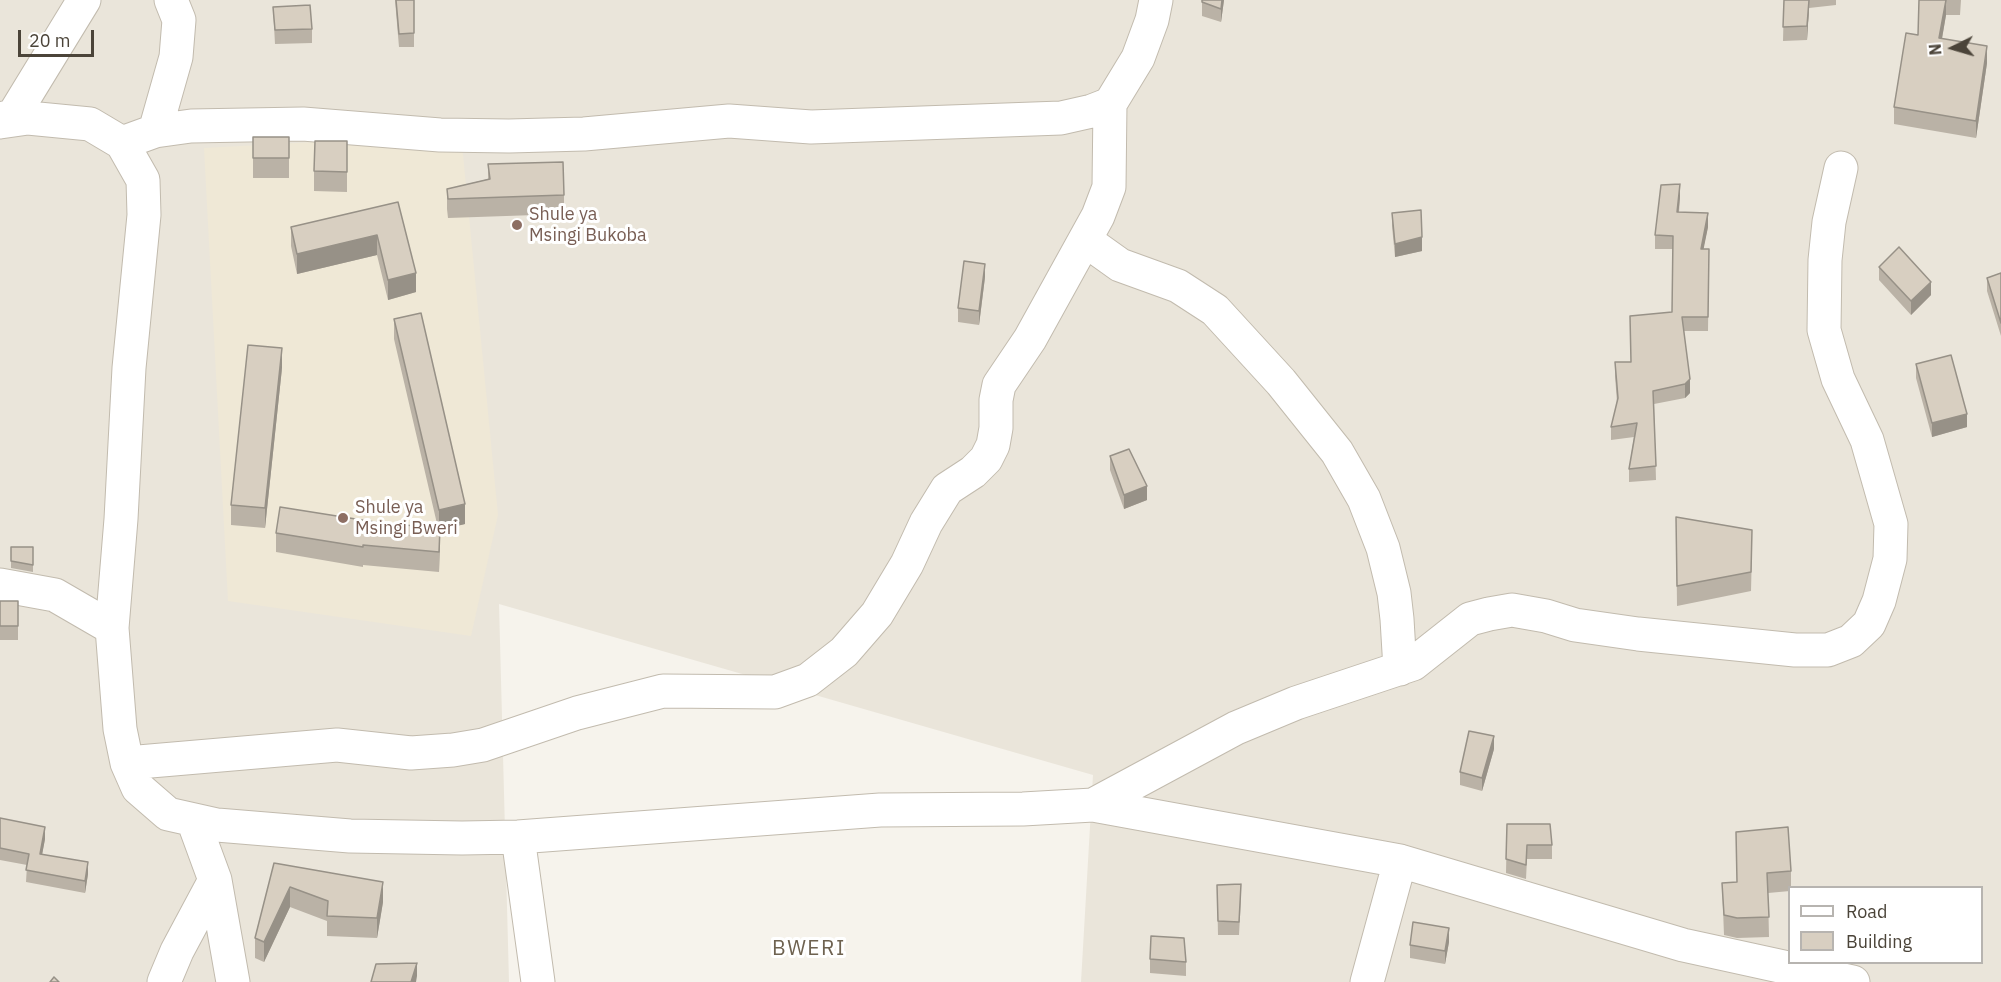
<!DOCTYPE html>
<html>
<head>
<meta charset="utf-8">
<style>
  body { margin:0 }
  #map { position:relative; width:2001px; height:982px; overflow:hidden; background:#f6f3ec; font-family:"IBM Plex Sans",sans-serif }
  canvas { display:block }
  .legend { position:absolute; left:1788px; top:886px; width:195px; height:78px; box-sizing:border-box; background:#fff; border:2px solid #b7b4b0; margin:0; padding:8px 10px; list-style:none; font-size:18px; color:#4b4439 }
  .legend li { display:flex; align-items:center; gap:12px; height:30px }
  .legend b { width:30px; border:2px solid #b7b4b0 }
  .north { position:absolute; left:1923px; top:18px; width:60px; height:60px; -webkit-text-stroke:4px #fff; paint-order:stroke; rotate:265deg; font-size:16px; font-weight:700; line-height:24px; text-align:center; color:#4b4439 }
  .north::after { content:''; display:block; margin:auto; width:21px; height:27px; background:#4b4439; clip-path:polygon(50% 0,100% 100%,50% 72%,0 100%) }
  .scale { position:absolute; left:18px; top:30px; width:76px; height:27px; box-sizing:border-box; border:3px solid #4b4439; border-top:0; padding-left:8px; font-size:18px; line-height:21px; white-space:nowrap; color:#4b4439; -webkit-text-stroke:4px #fff; paint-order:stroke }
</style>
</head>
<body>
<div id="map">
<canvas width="2001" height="982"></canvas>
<ul class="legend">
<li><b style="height:8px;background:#fff"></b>Road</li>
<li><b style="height:16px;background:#d8cfc1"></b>Building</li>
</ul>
<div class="north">N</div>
<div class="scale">20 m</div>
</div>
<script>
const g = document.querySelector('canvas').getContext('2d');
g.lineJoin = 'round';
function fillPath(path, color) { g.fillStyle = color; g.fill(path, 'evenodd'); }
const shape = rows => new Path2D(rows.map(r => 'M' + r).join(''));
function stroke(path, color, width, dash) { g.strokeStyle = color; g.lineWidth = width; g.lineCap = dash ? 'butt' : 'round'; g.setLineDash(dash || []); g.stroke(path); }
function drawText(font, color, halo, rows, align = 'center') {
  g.font = font + ' "IBM Plex Sans",sans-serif'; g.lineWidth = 6; g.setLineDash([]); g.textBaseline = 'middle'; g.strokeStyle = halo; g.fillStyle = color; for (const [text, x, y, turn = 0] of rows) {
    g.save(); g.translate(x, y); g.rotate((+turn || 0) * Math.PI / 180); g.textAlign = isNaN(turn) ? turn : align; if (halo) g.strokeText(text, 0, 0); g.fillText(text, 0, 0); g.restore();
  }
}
const residential = shape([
  [0,0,2001,0,2001,982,1081,982,1093,775,499,604,509,982,0,982],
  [1790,888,1982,888,1982,962,1790,962]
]);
const education = shape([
  [461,134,498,515,471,636,228,601,204,148]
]);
const minor = shape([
  [0,119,13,116,84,0],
  [0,122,28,118,90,124,122,143,143,180,144,215,129,368,121,519,112,628,120,729,127,763,138,788,168,814,217,825,350,836,462,838,518,837,880,810,1023,809,1093,805,1400,861,1683,945,1853,982],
  [155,131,176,57,179,20,171,0],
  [122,143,155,131,191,126,303,124,440,135,509,136,584,134,729,121,811,127,1061,118,1092,111,1110,104,1138,58,1152,20,1156,0],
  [1085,240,1120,265,1178,286,1215,310,1281,382,1337,452,1364,499,1383,548,1394,593,1397,619,1400,669],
  [0,585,55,595,112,628],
  [127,763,337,745,411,753,453,750,483,745,577,713,663,691,775,692,808,680,844,652,877,614,907,564,926,523,947,489,973,472,986,459,993,445,996,428,996,400,999,385,1030,339,1098,216,1109,187,1110,104],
  [1093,805,1236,728,1296,703,1413,664,1470,619,1489,614,1512,610,1546,616,1575,625,1638,634,1795,650,1828,650,1851,641,1869,624,1879,601,1890,559,1891,524,1867,440,1838,379,1824,330,1825,260,1829,222,1841,168],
  [193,820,215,880,233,982],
  [518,837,538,982],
  [164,982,177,951,215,880],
  [1367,982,1400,861]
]);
const wall = shape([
  [395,0,414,0,414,47,399,47],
  [1202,0,1224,0,1221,22,1202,16],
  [1784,0,1836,0,1836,5,1809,8,1807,40,1783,41],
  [1919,0,1961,0,1960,15,1946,15,1942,39,1987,63,1976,138,1894,124,1894,107,1918,35],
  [273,7,312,29,312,43,275,44],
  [253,137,289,137,289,178,253,178],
  [347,141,347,192,314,191,314,171],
  [488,164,564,195,564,214,448,218,447,209,447,189,488,179],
  [1680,197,1679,213,1708,227,1703,249,1709,249,1708,331,1684,331,1690,393,1685,398,1654,404,1656,480,1629,482,1629,469,1634,437,1611,440,1611,427,1617,402,1615,376,1615,362,1631,362,1672,312,1673,249,1655,249,1655,235],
  [398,202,416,292,388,300,377,255,297,274,291,246,291,227],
  [1392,213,1422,251,1395,257,1392,226],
  [1879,267,1931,295,1911,315,1879,280],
  [2001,273,2001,336,1987,291,1987,278],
  [985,277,979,325,958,322,958,308],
  [394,319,465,524,440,530,439,572,363,565,363,567,276,552,276,533,381,523,438,528,394,339],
  [1916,364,1967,427,1932,437,1916,378],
  [282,368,265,528,231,525,231,505],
  [1110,456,1147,500,1124,509,1110,470],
  [1676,517,1752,550,1751,591,1677,606],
  [11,547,33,547,33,572,11,568],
  [0,601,18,601,18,640,0,640],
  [1494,749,1482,791,1460,785,1460,772],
  [0,818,45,839,42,854,88,874,85,893,26,882,27,865,0,860],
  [1507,824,1552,845,1552,859,1527,859,1526,879,1506,873],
  [1736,832,1791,871,1791,888,1790,888,1790,891,1768,893,1769,937,1737,938,1724,935,1722,883,1737,882],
  [274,863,383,902,377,938,327,936,327,921,290,907,264,962,255,958,255,938],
  [1217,885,1241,898,1239,935,1218,935],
  [1449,942,1445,964,1410,958,1410,945],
  [1150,959,1186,962,1186,976,1150,973]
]);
const shadedWall = shape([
  [1222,0,1224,0,1221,22,1221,9],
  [1809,0,1809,8,1807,40,1807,26],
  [1946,0,1946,15,1939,55,1939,38],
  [1987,46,1987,63,1976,138,1976,121],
  [1680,184,1680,197,1677,226,1677,212],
  [1708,213,1708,227,1701,262,1701,249],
  [377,235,377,255,297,274,297,254],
  [1422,237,1422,251,1395,257,1395,244],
  [985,264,985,277,979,325,979,311],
  [416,273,416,292,388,300,388,280],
  [1931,282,1931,295,1911,315,1911,301],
  [282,348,282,368,265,528,265,508],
  [1690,379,1690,393,1685,398,1685,384],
  [1967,414,1967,427,1932,437,1932,423],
  [1147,486,1147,500,1124,509,1124,495],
  [465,504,465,524,440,530,439,572,439,510],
  [1494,736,1494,749,1482,791,1482,778],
  [45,827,45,839,40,866,40,854],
  [88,862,88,874,85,893,85,881],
  [383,882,383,902,377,938,377,918],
  [290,887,290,907,264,962,264,942],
  [1449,928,1449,942,1445,964,1445,951],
  [417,963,417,976,416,982,411,982]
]);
const building = shape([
  [396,0,414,0,414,33,399,34,396,0],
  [1202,0,1222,0,1221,9,1202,2,1202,0],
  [1784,0,1809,0,1807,26,1783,27,1784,0],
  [1919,0,1946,0,1939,38,1987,46,1976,121,1894,107,1906,33,1918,35,1919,0],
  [310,5,312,29,275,30,273,7,310,5],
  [253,137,289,137,289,158,253,158,253,137],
  [315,141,347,141,347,172,314,171,315,141],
  [563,162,564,195,448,199,447,189,490,179,488,164,563,162],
  [1680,184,1677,212,1708,213,1701,249,1709,249,1708,317,1682,317,1690,379,1685,384,1653,391,1656,466,1629,469,1637,423,1611,427,1618,398,1615,362,1631,362,1630,316,1672,312,1673,236,1655,235,1661,185,1680,184],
  [398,202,416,273,388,280,377,235,297,254,291,227,398,202],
  [1421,210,1422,237,1395,244,1392,213,1421,210],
  [1899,247,1931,282,1911,301,1879,267,1899,247],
  [964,261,985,264,979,311,958,308,964,261],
  [2001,273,2001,323,1987,278,2001,273],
  [421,313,465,504,439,510,394,319,421,313],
  [248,345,282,348,265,508,231,505,248,345],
  [1951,355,1967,414,1932,423,1916,364,1951,355],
  [1129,449,1147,486,1124,495,1110,456,1129,449],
  [280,507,381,523,440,528,439,552,363,545,363,547,276,533,280,507],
  [1676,517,1752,530,1751,572,1677,586,1676,517],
  [11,547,33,547,33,565,11,561,11,547],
  [0,601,18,601,18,626,0,626,0,601],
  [1469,731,1494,736,1482,778,1460,772,1469,731],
  [0,818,45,827,40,854,88,862,85,881,26,870,29,854,0,848,0,818],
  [1507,824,1550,824,1552,845,1527,845,1526,865,1506,859,1507,824],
  [1788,827,1791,871,1767,873,1769,917,1737,918,1724,915,1722,883,1737,882,1736,832,1788,827],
  [274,863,383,882,377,918,327,916,328,901,290,887,264,942,255,938,274,863],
  [1241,884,1239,922,1218,921,1217,885,1241,884],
  [1413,922,1449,928,1445,951,1410,945,1413,922],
  [1151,936,1184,938,1186,962,1150,959,1151,936],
  [417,963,411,982,371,982,376,964,417,963],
  [54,977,59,982,50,982,54,977]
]);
const markers = [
  [517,225,6,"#8d6e63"],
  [343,518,6,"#8d6e63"]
];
const educationNames = [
  ["Shule ya",529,215],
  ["Msingi Bukoba",529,236],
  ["Shule ya",355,508],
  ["Msingi Bweri",355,529]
];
const quarterNames = [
  ["BWERI",809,949]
];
fillPath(residential, '#eae5da');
fillPath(education, '#efe8d6');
stroke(minor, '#c2bbae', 35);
stroke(minor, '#fff', 33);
fillPath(wall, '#bab2a6');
fillPath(shadedWall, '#979187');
fillPath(building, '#d8cfc1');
stroke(building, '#979187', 1.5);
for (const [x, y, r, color] of markers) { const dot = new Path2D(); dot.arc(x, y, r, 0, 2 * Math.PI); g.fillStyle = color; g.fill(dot); stroke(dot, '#fff', 2); }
drawText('18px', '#785e54', '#fff', educationNames, 'left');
g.letterSpacing = '1.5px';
drawText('21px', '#6e6250', '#fff', quarterNames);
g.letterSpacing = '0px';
</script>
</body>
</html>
